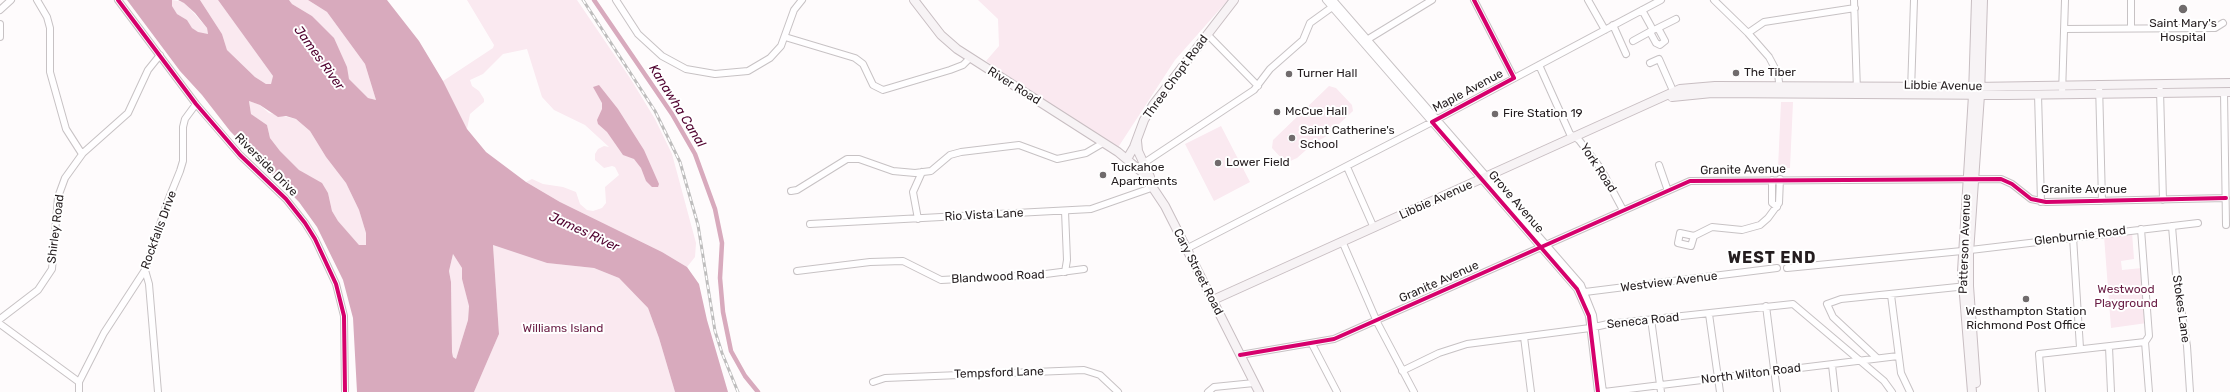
<!DOCTYPE html>
<html>
<head>
<meta charset="utf-8">
<style>
  body { margin:0 }
  canvas { display:block; background:#fefbfc }
</style>
</head>
<body>
<canvas width="2230" height="392"></canvas>
<script>
const g = document.querySelector('canvas').getContext('2d');
g.lineJoin = 'round';
function fillPath(path, color) { g.fillStyle = color; g.fill(path, 'evenodd'); }
const shape = rows => new Path2D(rows.map(r => 'M' + r).join(''));
function stroke(path, color, width, dash) { g.strokeStyle = color; g.lineWidth = width; g.lineCap = dash ? 'butt' : 'round'; g.setLineDash(dash || []); g.stroke(path); }
function drawText(font, color, halo, rows, align = 'center') {
  g.font = font + ' Rubik,sans-serif'; g.lineWidth = 4; g.setLineDash([]); g.textBaseline = 'middle'; g.strokeStyle = halo; g.fillStyle = color; for (const [text, x, y, turn = 0] of rows) {
    g.save(); g.translate(x, y); g.rotate((+turn || 0) * Math.PI / 180); g.textAlign = isNaN(turn) ? turn : align; if (halo) g.strokeText(text, 0, 0); g.fillText(text, 0, 0); g.restore();
  }
}
const green = shape([
  [172,0,184,2,207,28,208,34,198,33,192,28,187,20,177,14,172,6],
  [200,0,218,0,273,76,271,84,266,84,255,77,227,50,222,34],
  [289,0,308,0,327,12,365,64,376,100,368,98,349,79,341,54,321,26,312,16,292,4],
  [467,0,577,0,630,78,655,119,672,154,696,243,695,257,687,267,662,252,560,202,526,182,532,179,543,184,563,187,576,192,580,204,587,210,593,211,602,208,606,203,605,187,619,175,615,167,612,166,604,168,595,160,595,154,598,149,604,146,609,147,585,125,554,110,542,97,527,49,503,54,483,74,470,80,472,86,479,91,484,99,484,102,470,114,467,129,443,81,493,48,494,45],
  [978,0,1228,0,1175,60,1117,149,986,61,999,46,998,19],
  [1329,86,1336,88,1352,105,1353,111,1325,137,1314,143,1297,158,1288,162,1283,160,1272,148,1273,140],
  [249,101,260,105,269,113,296,119,310,131,326,157,346,183,359,210,366,233,366,245,359,245,338,221,332,211,328,193,299,170,280,151,270,138,267,125,251,114],
  [1781,102,1793,102,1790,168,1778,168],
  [1221,126,1250,182,1214,201,1185,144],
  [2132,232,2134,259,2121,261,2122,270,2142,268,2147,323,2111,328,2104,236],
  [493,245,547,263,594,268,619,278,648,308,659,338,675,392,474,392,499,334],
  [453,254,462,268,462,279,469,305,468,320,456,359,453,357,452,352,451,282,449,271]
]);
const water = shape([
  [127,0,172,0,172,6,177,14,187,20,192,28,198,32,208,34,207,28,195,13,184,3,178,0,200,0,222,34,227,50,255,77,266,84,271,84,273,76,218,0,289,0,292,4,312,16,334,38,347,67,349,79,368,98,376,100,365,64,327,12,308,0,387,0,419,41,443,81,467,129,486,152,526,182,560,202,662,252,687,267,699,284,707,320,728,392,675,392,659,338,648,308,619,278,594,268,547,263,493,245,499,334,474,392,357,392,353,318,343,280,317,227,299,202,230,131,202,95,180,71],
  [249,101,260,105,278,117,286,116,296,119,310,131,326,157,346,183,359,210,366,233,366,245,359,245,338,221,332,211,328,193,322,183,299,170,280,151,270,138,267,125,251,114],
  [453,254,462,268,462,279,469,306,468,320,456,359,453,357,452,352,451,282,449,271],
  [599,85,618,109,644,150,659,184,658,187,652,187,646,181,641,168,634,159,623,155,607,132,598,124,597,120,602,109,602,103,593,87]
]);
const canal = shape([
  [594,0,672,114,695,154,715,209,722,243,720,278,723,312,731,351,745,376,758,392]
]);
const minor = shape([
  [37,0,47,17,50,28,50,72,66,129,82,154],
  [118,0,196,104,240,155,286,199,305,223,315,239,336,284,344,316,345,392],
  [616,0,638,34,662,56,686,69,715,74,748,71,770,58,781,46,794,10,802,0],
  [1326,0,1577,289,1589,316,1598,392],
  [1333,0,1581,285,1593,315,1603,392],
  [1474,0,1514,78],
  [1588,0,1605,30],
  [1714,0,1748,33,1769,57,1778,74,1780,90],
  [1854,0,1857,91],
  [2131,0,2131,28],
  [0,10,11,0],
  [0,24,0,37],
  [1613,25,1626,54],
  [1656,29,1676,19],
  [2064,29,2215,28,2223,23],
  [1650,32,1656,43,1660,45,1665,41,1658,28],
  [1748,33,1764,22,1855,8],
  [1207,34,1258,86],
  [785,37,855,58,863,64,873,85,883,90,950,70,963,65,970,58],
  [1365,41,1432,0],
  [1633,41,1653,30,1642,10],
  [1650,63,1659,59,1674,93],
  [1539,65,1570,134,1579,140,1601,169,1623,210],
  [2099,84,2102,201],
  [2160,90,2163,200],
  [1911,91,1914,0],
  [2224,92,2226,225],
  [2038,94,2041,202],
  [2062,94,2065,0],
  [1144,163,1254,90,1270,69,1303,40,1310,23,1335,5],
  [1659,165,1668,191],
  [1347,167,1374,228],
  [1772,180,1772,203,1777,207],
  [791,191,797,190,847,159,859,159,893,171,915,173,931,171,950,155,961,152,1019,145,1057,159,1086,153,1103,143],
  [1065,211,1067,260,1065,272],
  [918,219,913,192,922,172],
  [810,224,1091,209,1154,187],
  [2172,226,2176,276,2187,346,2190,392],
  [2141,229,2149,336,2145,342,2149,392],
  [1694,236,1691,246,1678,243,1680,233,1694,236,1712,227,1742,230,1760,225,1768,218,1779,203,1780,179],
  [2073,237,2080,348],
  [1342,241,1378,324,1414,392],
  [1186,249,1432,122,1661,0],
  [1787,268,1962,251,2198,223],
  [145,270,149,284,158,392],
  [797,271,870,262,903,261,941,280,1038,275,1084,269],
  [1585,292,1777,268],
  [1891,295,1901,373,1910,392],
  [1766,306,1777,392],
  [1709,314,1720,392],
  [0,319,38,290,52,269,58,197,65,178,83,153,128,113,148,70,160,55],
  [1651,319,1661,392],
  [0,324,79,382],
  [1524,337,1531,392],
  [1312,344,1337,392],
  [2109,347,2111,392],
  [1240,355,1334,339,1690,181,2001,179,2012,184,2031,199,2046,202,2226,198],
  [1877,358,1833,317,1827,304,1841,299,1967,286],
  [1832,365,1835,392],
  [1402,371,1439,353,1467,344,1590,328,1608,324,1793,304,1884,381,1892,392],
  [873,382,885,378,1084,370,1100,375,1118,392],
  [79,392,79,382,104,333,145,270,167,203,180,171,183,161,183,127,185,119,196,104],
  [1208,392,1214,387,1254,383],
  [1604,392,1898,356],
  [2042,392,2039,354,2145,342]
]);
const major = shape([
  [914,0,941,35,957,49,1118,152,1143,173,1165,206,1259,392],
  [1672,97,1712,93,2007,95,2230,92],
  [1137,141,1138,151,1150,177],
  [1127,159,1134,147,1144,120,1153,105,1234,0],
  [1213,300,1680,89,1715,86,1973,87,2230,83],
  [1976,383,1969,286,1969,253,1980,95,1983,0],
  [1972,392,1962,271,1973,95,1976,0]
]);
const rail = shape([
  [583,0,655,111,680,162,698,225,715,331,722,353,738,392]
]);
const cycleway = shape([
  [118,0,196,104,240,155,286,199,305,223,315,239,336,284,344,316,345,392],
  [1474,0,1514,78,1432,122,1577,289,1589,316,1598,392],
  [1240,355,1334,339,1690,181,2001,179,2012,184,2031,199,2046,202,2226,198]
]);
const markers = [
  [2183,9,5,"#706b6c"],
  [1736,73,4,"#706b6c"],
  [1289,74,4,"#706b6c"],
  [1277,112,4,"#706b6c"],
  [1495,114,4,"#706b6c"],
  [1292,138,4,"#706b6c"],
  [1218,163,4,"#706b6c"],
  [1103,175,4,"#706b6c"],
  [2026,299,4,"#706b6c"]
];
const poiNames = [
  ["Saint Mary's",2183,24,"center"],
  ["Hospital",2183,38,"center"],
  ["The Tiber",1744,73],
  ["Turner Hall",1297,74],
  ["McCue Hall",1285,112],
  ["Fire Station 19",1503,114],
  ["Saint Catherine's",1300,131],
  ["School",1300,145],
  ["Lower Field",1226,163],
  ["Tuckahoe",1111,168],
  ["Apartments",1111,182],
  ["Westhampton Station",2026,312,"center"],
  ["Richmond Post Office",2026,326,"center"]
];
const streetNames = [
  ["Three Chopt Road",1176,77,-54],
  ["River Road",1014,86,32],
  ["Libbie Avenue",1943,86,1],
  ["Maple Avenue",1468,91,-28],
  ["Riverside Drive",266,165,45],
  ["York Road",1598,168,57],
  ["Granite Avenue",1743,170,-1],
  ["Granite Avenue",2084,190],
  ["Libbie Avenue",1436,200,-24],
  ["Grove Avenue",1516,202,49],
  ["Rio Vista Lane",984,215,-3],
  ["Shirley Road",56,229,-83],
  ["Rockfalls Drive",159,230,-70],
  ["Glenburnie Road",2080,236,-7],
  ["Patterson Avenue",1965,244,-88],
  ["Cary Street Road",1198,272,63],
  ["Blandwood Road",998,277,-3],
  ["Granite Avenue",1439,282,-24],
  ["Westview Avenue",1669,282,-7],
  ["Stokes Lane",2181,309,82],
  ["Seneca Road",1643,321,-6],
  ["Tempsford Lane",999,373,-2],
  ["North Wilton Road",1751,374,-7]
];
const parkNames = [
  ["Westwood",2126,290],
  ["Playground",2126,304],
  ["Williams Island",563,329]
];
const waterNames = [
  ["James River",319,58,54],
  ["Kanawha Canal",677,106,58],
  ["James River",584,232,25]
];
const districtNames = [
  ["WEST END",1772,258]
];
fillPath(green, '#fae9f0');
fillPath(water, '#d8aabd');
stroke(canal, '#d8aabd', 4.5);
stroke(minor, '#c7c2c4', 8);
stroke(major, '#c8bec2', 10);
stroke(minor, '#fffeff', 6);
stroke(major, '#f7f3f5', 8);
stroke(rail, '#bebdbd', 3);
stroke(rail, '#fff', 1.5, [4.5]);
stroke(cycleway, '#d6006c', 4);
for (const [x, y, r, color] of markers) { const dot = new Path2D(); dot.arc(x, y, r, 0, 2 * Math.PI); g.fillStyle = color; g.fill(dot); stroke(dot, '#fff', 1.5); }
drawText('12px', '#241d1f', '#fff', poiNames, 'left');
drawText('12px', '#241d1f', '#fff', streetNames);
drawText('12px', '#691d44', '#fff', parkNames);
drawText('italic 13px', '#50022f', '#fff', waterNames);
g.letterSpacing = '1px';
drawText('bold 16px', '#241d1f', '#fff', districtNames);
g.letterSpacing = '0px';
</script>
</body>
</html>
